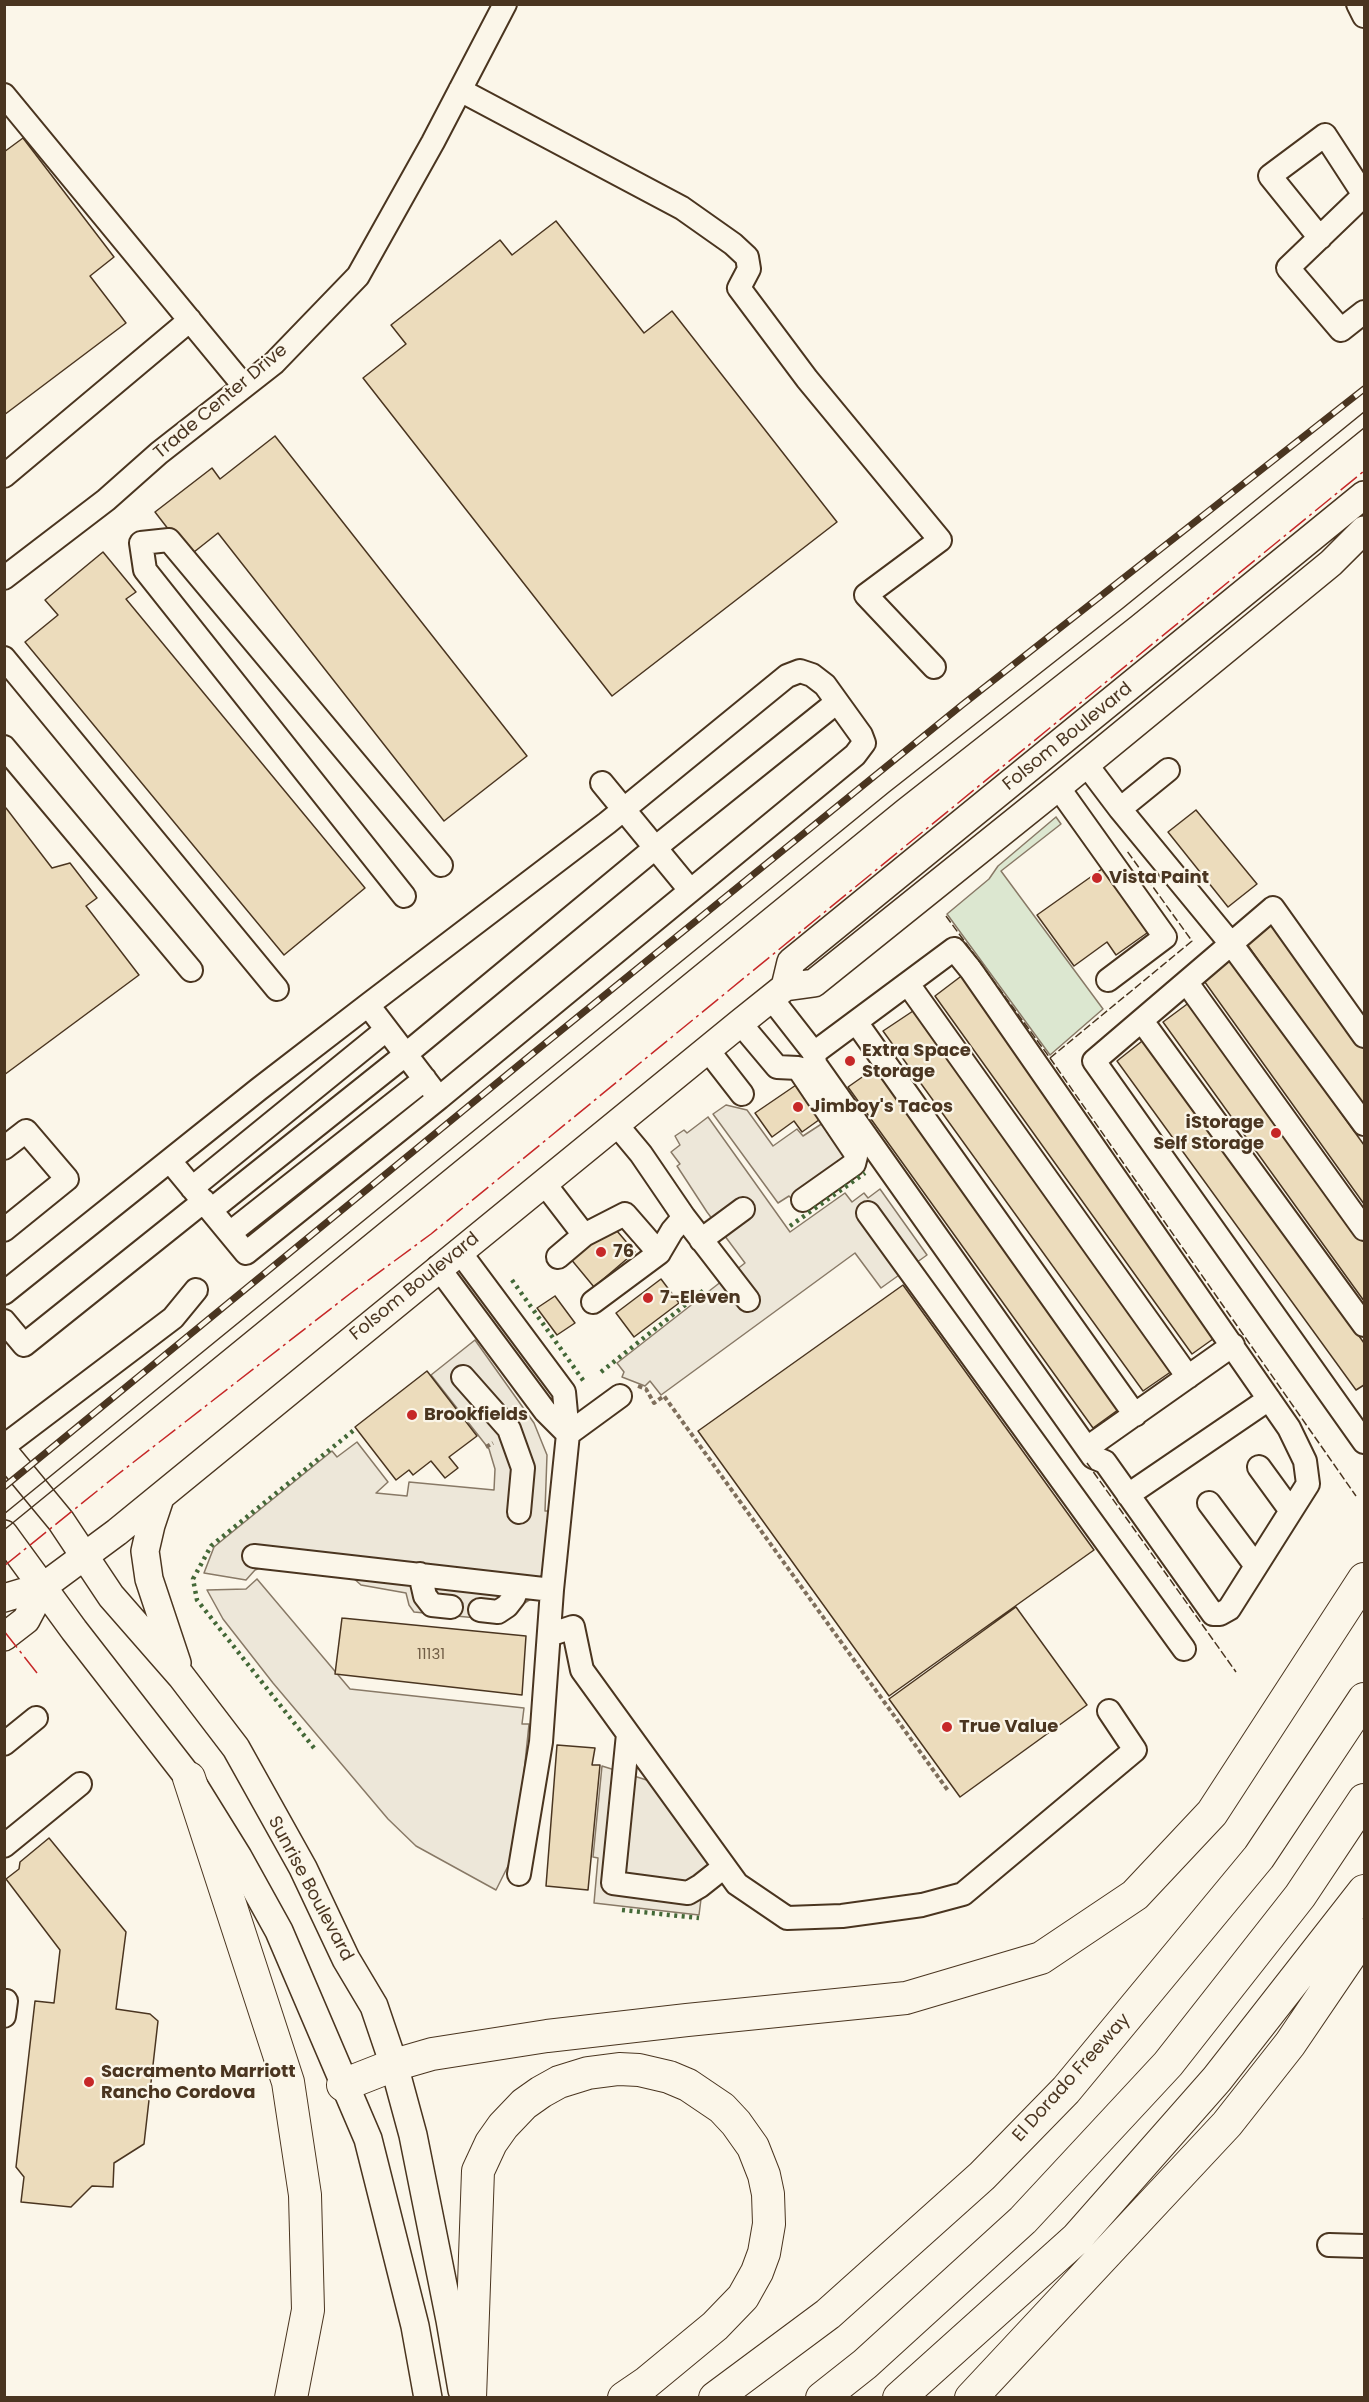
<!DOCTYPE html>
<html>
<head>
<meta charset="utf-8">
<style>
  body { margin:0 }
  #map { position:relative; width:1369px; height:2402px; overflow:hidden; background:#fbf6e9; font-family:Poppins,sans-serif }
  canvas { display:block }
  .frame { position:absolute; inset:0; border:6px solid #4a3520; pointer-events:none }
</style>
</head>
<body>
<div id="map">
<canvas width="1369" height="2402"></canvas>
<div class="frame"></div>
</div>
<script>
const g = document.querySelector('canvas').getContext('2d');
g.lineJoin = 'round';
function fillPath(path, color) { g.fillStyle = color; g.fill(path, 'evenodd'); }
const shape = rows => new Path2D(rows.map(r => 'M' + r).join(''));
function stroke(path, color, width, dash) { g.strokeStyle = color; g.lineWidth = width; g.lineCap = dash ? 'butt' : 'round'; g.setLineDash(dash || []); g.stroke(path); }
function drawText(font, color, halo, rows, align = 'center') {
  g.font = font + ' Poppins,sans-serif'; g.lineWidth = 4.5; g.setLineDash([]); g.textBaseline = 'middle'; g.strokeStyle = halo; g.fillStyle = color; for (const [text, x, y, turn = 0] of rows) {
    g.save(); g.translate(x, y); g.rotate((+turn || 0) * Math.PI / 180); g.textAlign = isNaN(turn) ? turn : align; if (halo) g.strokeText(text, 0, 0); g.fillText(text, 0, 0); g.restore();
  }
}
const green = shape([
  [1056,817,1061,824,1001,871,1103,1009,1050,1055,947,914,989,879,998,866,1056,817]
]);
const parking = shape([
  [726,1105,747,1110,773,1146,797,1129,803,1136,823,1123,848,1161,791,1198,789,1196,778,1203,713,1114,726,1105],
  [708,1117,790,1232,845,1193,852,1202,864,1193,868,1198,880,1189,927,1255,881,1288,855,1253,661,1395,650,1381,645,1386,622,1377,624,1372,617,1363,745,1263,707,1212,677,1166,680,1164,671,1152,680,1145,675,1136,684,1130,687,1133,708,1117],
  [475,1340,534,1423,547,1455,545,1511,550,1511,539,1597,534,1597,498,1620,414,1612,409,1605,406,1593,361,1585,351,1576,260,1568,255,1570,246,1580,204,1573,214,1547,220,1542,332,1451,337,1457,357,1442,388,1482,376,1493,407,1496,409,1482,494,1490,495,1469,489,1449,431,1375,475,1340],
  [257,1579,350,1689,524,1708,522,1724,529,1724,516,1850,496,1890,416,1846,388,1819,273,1683,223,1619,207,1590,246,1589,257,1579],
  [602,1766,653,1782,724,1882,701,1899,699,1915,594,1903,598,1858,593,1857,602,1766]
]);
const building = shape([
  [23,138,114,257,90,276,126,323,4,415,4,152,23,138],
  [556,221,644,333,672,311,837,522,612,696,363,378,406,344,391,325,500,240,512,255,556,221],
  [275,436,527,756,444,821,218,533,189,556,155,512,212,468,220,479,275,436],
  [103,552,136,592,126,599,365,888,284,955,25,642,58,615,45,600,103,552],
  [4,808,6,808,52,868,70,863,97,898,86,906,139,975,4,1075,4,808],
  [1196,810,1257,884,1228,907,1168,832,1196,810],
  [1109,864,1154,928,1116,955,1107,942,1074,966,1037,915,1109,864],
  [1274,917,1364,1045,1364,1107,1244,940,1274,917],
  [1231,959,1364,1145,1364,1204,1202,978,1231,959],
  [964,974,1220,1334,1192,1354,935,996,964,974],
  [1194,999,1364,1241,1364,1301,1163,1022,1194,999],
  [913,1011,1172,1371,1143,1391,883,1031,913,1011],
  [1146,1038,1364,1343,1364,1385,1356,1390,1117,1061,1146,1038],
  [878,1066,1122,1407,1093,1428,848,1087,878,1066],
  [799,1083,823,1117,802,1132,794,1121,772,1137,755,1113,799,1083],
  [611,1224,635,1252,594,1287,570,1258,611,1224],
  [661,1279,679,1303,634,1337,616,1313,661,1279],
  [903,1285,1094,1550,889,1696,698,1431,903,1285],
  [555,1296,575,1323,557,1335,537,1308,555,1296],
  [427,1371,477,1436,449,1457,458,1468,445,1478,431,1461,413,1475,409,1470,396,1480,355,1427,427,1371],
  [1016,1607,1087,1705,960,1797,889,1699,1016,1607],
  [342,1618,526,1636,522,1695,335,1674,342,1618],
  [557,1745,595,1748,592,1765,600,1765,588,1890,546,1886,557,1745],
  [49,1838,126,1932,116,2009,150,2014,158,2021,144,2144,114,2163,113,2187,92,2186,71,2207,21,2202,24,2177,16,2167,35,2001,54,2003,60,1950,6,1879,19,1869,20,1862,49,1838]
]);
const path = shape([
  [638,1386,646,1389,654,1403,664,1396,949,1792],
  [486,1447,493,1443]
]);
const minor = shape([
  [1358,4,1364,16],
  [460,90,682,208,733,244,747,257,749,269,739,288,807,379,940,540,866,595,934,667],
  [4,95,244,386],
  [1320,238,1270,176,1325,135,1364,195,1288,268,1341,330,1364,312],
  [4,476,190,320],
  [4,578,106,500,159,453,274,363,358,276,433,142,505,4],
  [4,658,277,989],
  [4,747,191,970],
  [1086,764,1120,809,1232,945,1364,1124],
  [602,783,690,890],
  [1058,787,1165,937,1108,980],
  [1120,809,1168,770],
  [404,896,145,570,141,543,169,540,441,865],
  [1187,983,1364,1229],
  [908,984,1188,1377],
  [771,998,814,1053,954,949,971,970,1289,1428,1305,1461,1308,1484,1229,1609,1220,1614,1213,1614,1105,1462,1093,1457,815,1064,814,1053],
  [1142,1021,1364,1325],
  [856,1022,1135,1415],
  [740,1023,777,1067,798,1068,854,1151,856,1156,854,1164,803,1200],
  [1364,1036,1273,908,1094,1061,1364,1442],
  [707,1049,742,1094],
  [616,1124,641,1154,684,1217,748,1300],
  [4,1148,26,1131,67,1179,4,1230],
  [170,1161,246,1253,439,1098],
  [544,1183,584,1235,558,1257],
  [192,1188,386,1030],
  [211,1210,405,1055,655,848,837,702],
  [868,1213,1184,1649],
  [230,1233,425,1079],
  [584,1235,625,1214,659,1253],
  [701,1240,743,1209],
  [459,1251,564,1392,568,1434,552,1590,541,1742,519,1874],
  [438,1267,545,1411,568,1434],
  [4,1293,259,1089,368,1005,607,823,787,676,800,671,812,675,825,685,861,735,864,743,855,755,439,1098,368,1005],
  [593,1302,659,1253,672,1231,684,1217],
  [4,1321,24,1345,204,1201],
  [463,1377,509,1429,523,1468,519,1512],
  [568,1434,620,1396],
  [4,1446,173,1318,196,1290],
  [1087,1448,1233,1345],
  [1259,1467,1291,1511],
  [1128,1495,1269,1399],
  [1209,1503,1256,1566],
  [254,1556,552,1590],
  [420,1574,425,1596,432,1605,451,1607],
  [480,1610,498,1612,507,1606,514,1597,518,1586],
  [549,1635,573,1627,582,1670,737,1884,787,1918,842,1916,922,1905,963,1894,1135,1750,1109,1711],
  [628,1734,613,1883,688,1893,700,1886,724,1867],
  [4,1744,36,1718],
  [4,1846,80,1784],
  [4,2016,6,2001],
  [1329,2245,1364,2246]
]);
const major = shape([
  [785,987,791,962,1364,495],
  [4,1452,61,1521,111,1596,181,1676,236,1748,303,1868,346,1959,374,2006,394,2065,413,2135,450,2320,462,2390],
  [160,1498,151,1525,145,1551,149,1579,177,1663],
  [4,1534,74,1630,189,1778,238,1857,279,1931,368,2139,415,2326,428,2398],
  [4,1598,44,1586,117,1532,740,1023,785,987,814,983,1058,787,1331,563,1364,530],
  [4,1637,26,1620,44,1586]
]);
const highway = shape([
  [189,1778,288,2082,305,2195,308,2310,291,2398],
  [343,2085,394,2065,432,2054,547,2036,687,2020,906,1998,1041,1958,1135,1895,1212,1813,1364,1579],
  [470,2398,478,2171,491,2143,503,2126,524,2104,541,2092,559,2082,588,2073,619,2069,639,2070,669,2077,688,2085,722,2108,736,2123,753,2147,764,2175,768,2194,769,2224,764,2253,757,2272,743,2297,715,2326,646,2383,624,2398],
  [715,2398,828,2314,982,2176,1066,2090,1259,1857,1364,1699],
  [822,2398,865,2364,1023,2220,1168,2064,1300,1896,1364,1800],
  [899,2398,1076,2239,1217,2079,1364,1891],
  [971,2398,1227,2124,1290,2044,1364,1935]
]);
const tram = shape([
  [4,1514,889,792,1123,608,1364,412],
  [4,1530,897,801,1131,617,1364,428]
]);
const rail = shape([
  [4,1487,537,1050,962,705,1364,389]
]);
const hedge = shape([
  [790,1226,865,1173],
  [512,1280,585,1383],
  [601,1372,704,1290],
  [314,1748,197,1600,193,1579,211,1546,354,1430],
  [622,1910,699,1918]
]);
const fence = shape([
  [946,916,1050,1058,1356,1496],
  [1050,1058,1192,941,1127,851],
  [1087,1463,1236,1672]
]);
const power = shape([
  [4,1566,117,1475,351,1293,431,1234,1364,471],
  [4,1631,37,1673]
]);
const markers = [
  [1097,878,6,"#c62828"],
  [850,1061,6,"#c62828"],
  [798,1107,6,"#c62828"],
  [1276,1133,6,"#c62828"],
  [601,1252,6,"#c62828"],
  [648,1298,6,"#c62828"],
  [412,1415,6,"#c62828"],
  [947,1727,6,"#c62828"],
  [89,2082,6,"#c62828"]
];
const numberNames = [
  ["11131",431,1655]
];
const streetNames = [
  ["Trade Center Drive",221,402,-40],
  ["Folsom Boulevard",1068,737,-39],
  ["Folsom Boulevard",415,1287,-39],
  ["Sunrise Boulevard",310,1889,62],
  ["El Dorado Freeway",1072,2078,-48]
];
const poiNames = [
  ["Vista Paint",1109,878],
  ["Extra Space",862,1051],
  ["Storage",862,1072],
  ["Jimboy's Tacos",810,1107],
  ["iStorage",1264,1123,"right"],
  ["Self Storage",1264,1144,"right"],
  ["76",613,1252],
  ["7-Eleven",660,1298],
  ["Brookfields",424,1415],
  ["True Value",959,1727],
  ["Sacramento Marriott",101,2072],
  ["Rancho Cordova",101,2093]
];
fillPath(green, '#dce7d0');
stroke(green, '#887966', 1.5);
fillPath(parking, '#ede7d9');
stroke(parking, '#887966', 1.5);
fillPath(building, '#ecdcbc');
stroke(building, '#4a3520', 1.5);
stroke(minor, '#4a3520', 26);
stroke(major, '#4a3520', 30);
stroke(highway, '#4a3520', 34);
stroke(path, '#7f6f5c', 4, [4.5, 3]);
stroke(minor, '#fbf6e9', 22);
stroke(major, '#fbf6e9', 27);
stroke(highway, '#fbf6e9', 32);
stroke(tram, '#4a3520', 1.5);
stroke(rail, '#4a3520', 7);
stroke(rail, '#fbf6e9', 4.5, [14]);
stroke(hedge, '#436837', 4.5, [3, 4.5]);
stroke(fence, '#4a3520', 1.5, [8, 3]);
stroke(power, '#c62828', 1.5, [21, 4.5, 3, 4.5]);
for (const [x, y, r, color] of markers) { const dot = new Path2D(); dot.arc(x, y, r, 0, 2 * Math.PI); g.fillStyle = color; g.fill(dot); stroke(dot, '#fbf6e9', 2); }
drawText('15px', '#725f47', null, numberNames);
drawText('18px', '#4a3520', '#fbf6e9', streetNames);
drawText('bold 18px', '#4a3520', '#fbf6e9', poiNames, 'left');
</script>
</body>
</html>
